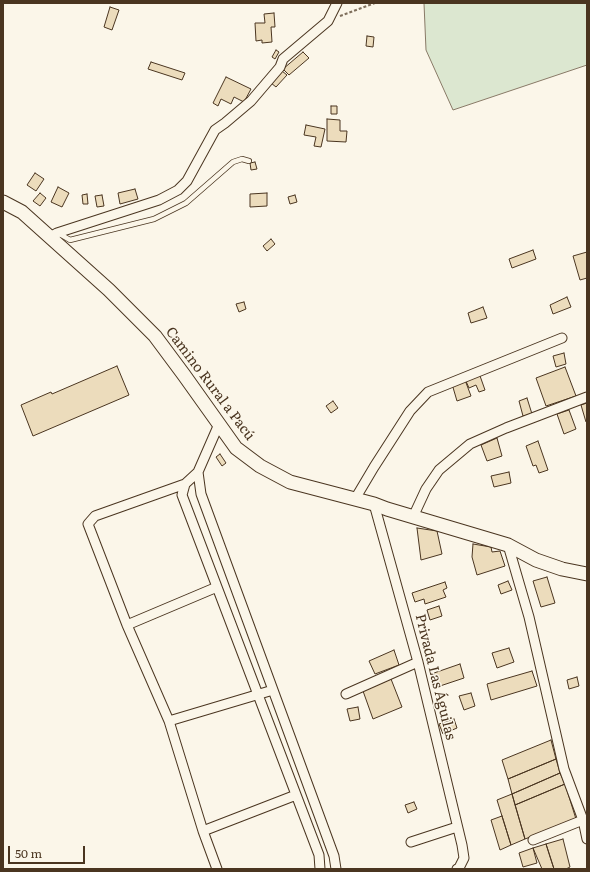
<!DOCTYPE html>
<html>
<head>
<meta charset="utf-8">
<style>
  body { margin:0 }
  #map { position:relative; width:590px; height:872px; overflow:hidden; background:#fbf6e9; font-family:Literata,serif }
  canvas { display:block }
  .frame { position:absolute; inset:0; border:4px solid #4a3520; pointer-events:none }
  .scale { position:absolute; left:8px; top:846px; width:77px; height:18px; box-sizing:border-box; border:2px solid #4a3520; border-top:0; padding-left:5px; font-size:12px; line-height:14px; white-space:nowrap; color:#4a3520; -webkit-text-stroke:3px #fbf6e9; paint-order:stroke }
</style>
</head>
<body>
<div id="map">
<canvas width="590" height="872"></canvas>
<div class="frame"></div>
<div class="scale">50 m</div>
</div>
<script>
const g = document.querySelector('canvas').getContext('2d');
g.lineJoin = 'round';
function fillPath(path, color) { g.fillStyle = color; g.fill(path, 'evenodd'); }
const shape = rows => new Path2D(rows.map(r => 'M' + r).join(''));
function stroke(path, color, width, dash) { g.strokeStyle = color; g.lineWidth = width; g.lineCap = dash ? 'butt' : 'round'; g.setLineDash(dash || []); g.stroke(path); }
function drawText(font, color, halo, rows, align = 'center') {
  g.font = font + ' Literata,serif'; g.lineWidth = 3; g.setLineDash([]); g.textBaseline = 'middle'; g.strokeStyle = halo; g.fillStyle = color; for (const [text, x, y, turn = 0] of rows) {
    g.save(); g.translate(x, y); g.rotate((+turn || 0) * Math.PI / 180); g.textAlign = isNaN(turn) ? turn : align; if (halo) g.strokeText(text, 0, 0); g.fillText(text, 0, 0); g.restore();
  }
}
const green = shape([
  [424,3,587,3,587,65,453,110,426,50,424,3]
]);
const building = shape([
  [110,7,119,10,112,30,104,27,110,7],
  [274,13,275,27,271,27,272,42,262,43,262,40,256,41,255,23,265,23,264,14,274,13],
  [367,36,374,37,373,47,366,46,367,36],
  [276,50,279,52,275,59,272,57,276,50],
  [303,52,309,58,289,75,283,69,303,52],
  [151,62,185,73,182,80,148,69,151,62],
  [282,71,287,75,276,87,271,83,282,71],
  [226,77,251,89,244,102,234,97,231,104,221,99,218,106,213,103,226,77],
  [331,106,337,106,337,114,331,114,331,106],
  [327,119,340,120,340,131,347,131,346,142,327,141,327,119],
  [306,125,325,129,321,147,314,146,316,137,304,135,306,125],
  [255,162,257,169,251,170,250,163,255,162],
  [35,173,44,179,36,191,27,185,35,173],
  [58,187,69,193,62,207,51,202,58,187],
  [135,189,138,199,120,204,118,193,135,189],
  [40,193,46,198,40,206,33,201,40,193],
  [267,193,267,206,250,207,250,194,267,193],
  [87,194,88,204,83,204,82,195,87,194],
  [102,195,104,206,97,207,95,196,102,195],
  [295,195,297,202,290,204,288,197,295,195],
  [271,239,275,244,267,251,263,246,271,239],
  [533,250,536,259,512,268,509,259,533,250],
  [587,252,587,278,580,280,573,256,587,252],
  [567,297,571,307,553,314,550,305,567,297],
  [244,302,246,309,239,312,236,304,244,302],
  [483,307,487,318,471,323,468,313,483,307],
  [564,353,566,364,556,367,553,356,564,353],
  [117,366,129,395,33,436,21,405,51,392,52,394,117,366],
  [565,367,576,396,546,406,536,378,565,367],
  [479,373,485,390,479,392,476,385,469,388,465,379,479,373],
  [465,380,471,396,457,401,452,384,465,380],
  [527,398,532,414,523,416,519,401,527,398],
  [333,401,338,408,331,413,326,406,333,401],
  [587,403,587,421,586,422,581,405,587,403],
  [569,410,576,429,564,434,557,414,569,410],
  [497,438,502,456,487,461,481,445,497,438],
  [538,441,548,470,539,473,536,465,533,466,526,446,538,441],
  [220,454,226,463,222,466,216,457,220,454],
  [509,472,511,483,494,487,491,476,509,472],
  [417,528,437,531,442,554,421,560,417,528],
  [473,544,491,547,492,552,500,551,505,566,477,575,472,557,473,544],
  [547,577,555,603,541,607,533,581,547,577],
  [508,581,512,590,501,594,498,585,508,581],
  [445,582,447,588,443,590,446,597,425,604,424,599,415,602,412,593,445,582],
  [439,606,442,616,430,620,427,610,439,606],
  [509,648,514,662,497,668,492,653,509,648],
  [394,650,399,665,375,674,369,661,394,650],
  [460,664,464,678,437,687,434,673,460,664],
  [532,671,537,686,491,700,487,684,532,671],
  [577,677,579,686,569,689,567,680,577,677],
  [391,679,402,707,373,719,363,691,391,679],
  [471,693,475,706,464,710,459,696,471,693],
  [358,707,360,719,350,721,347,709,358,707],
  [454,719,457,728,443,734,439,724,454,719],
  [551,740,556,759,508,779,502,760,551,740],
  [556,759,560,773,512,794,508,779,556,759],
  [560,773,565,784,515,805,512,794,560,773],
  [565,784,576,819,525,839,515,805,565,784],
  [512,794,525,839,511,845,497,800,512,794],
  [414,802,417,809,408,813,405,805,414,802],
  [502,816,511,845,500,850,491,820,502,816],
  [563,839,570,867,566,869,554,869,546,844,563,839],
  [546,844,554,869,542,869,533,848,546,844],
  [533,848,537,863,523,867,519,853,533,848]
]);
const path = shape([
  [340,16,375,3]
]);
const lane = shape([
  [58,233,70,240,154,219,186,203,233,162,242,159,249,161]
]);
const street = shape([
  [50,237,57,233,159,200,178,190,187,181,215,130,225,123,251,101,280,67,283,59,328,21,337,3],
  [219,424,198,472,185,484,182,495,319,855,320,869],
  [198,472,201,494,334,856,336,869],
  [185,484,95,516,88,524,127,625,169,721,203,831,217,869],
  [355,499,374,467,410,411,428,392,562,338],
  [374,504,418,662,462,845,464,858,459,868,457,869],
  [413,517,426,489,439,470,470,444,506,428,587,397],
  [508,545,529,617,564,769,583,820,587,839],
  [127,625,217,587],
  [346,694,418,662],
  [169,721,273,690],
  [203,831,296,795],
  [533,840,583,820],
  [411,842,457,827]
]);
const secondary = shape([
  [3,202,22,212,109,290,155,336,184,375,236,448,260,466,290,482,374,504,387,509,508,545,536,560,562,569,587,574]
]);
const streetNames = [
  ["Camino Rural a Pacú",210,384,53],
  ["Privada Las Águilas",435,677,76]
];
fillPath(green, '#dce7d0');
stroke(green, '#887966', 1);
fillPath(building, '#ecdcbc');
stroke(building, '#4a3520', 1);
stroke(lane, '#4a3520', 6);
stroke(street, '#4a3520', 11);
stroke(secondary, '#4a3520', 15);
stroke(path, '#7f6f5c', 2, [3, 2]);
stroke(lane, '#fbf6e9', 4.5);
stroke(street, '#fbf6e9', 9);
stroke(secondary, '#fbf6e9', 13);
drawText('14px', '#4a3520', '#fbf6e9', streetNames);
</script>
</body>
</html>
